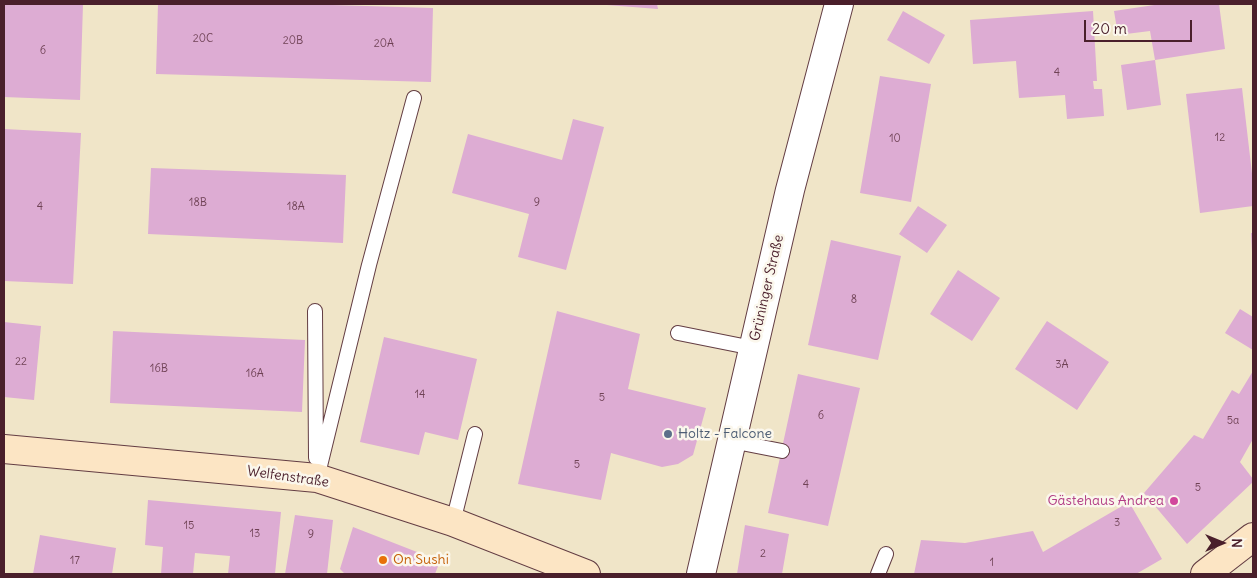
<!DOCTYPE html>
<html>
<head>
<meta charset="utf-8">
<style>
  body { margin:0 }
  #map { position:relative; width:1257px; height:578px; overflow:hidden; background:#f0e5c8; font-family:Delius,sans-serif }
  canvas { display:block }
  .frame { position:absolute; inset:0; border:5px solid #4a1f2b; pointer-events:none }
  .north { position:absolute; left:1197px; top:518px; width:50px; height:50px; -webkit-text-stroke:4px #fbf7ec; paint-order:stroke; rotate:90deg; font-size:14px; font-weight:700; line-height:20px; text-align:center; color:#4a1f2b }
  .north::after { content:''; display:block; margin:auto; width:18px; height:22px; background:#4a1f2b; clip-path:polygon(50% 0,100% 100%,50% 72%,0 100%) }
  .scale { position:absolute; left:1084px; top:20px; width:108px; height:22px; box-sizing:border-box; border:2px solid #4a1f2b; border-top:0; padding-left:6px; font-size:15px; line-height:18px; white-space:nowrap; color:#4a1f2b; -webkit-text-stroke:4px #fbf7ec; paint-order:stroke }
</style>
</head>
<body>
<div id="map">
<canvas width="1257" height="578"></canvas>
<div class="frame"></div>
<div class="north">N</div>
<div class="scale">20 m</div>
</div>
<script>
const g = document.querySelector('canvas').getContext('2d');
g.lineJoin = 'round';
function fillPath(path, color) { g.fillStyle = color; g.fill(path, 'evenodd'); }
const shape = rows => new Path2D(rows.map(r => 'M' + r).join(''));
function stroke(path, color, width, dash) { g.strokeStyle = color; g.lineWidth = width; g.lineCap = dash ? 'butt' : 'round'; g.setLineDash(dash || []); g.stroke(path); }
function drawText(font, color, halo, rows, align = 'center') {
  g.font = font + ' Delius,sans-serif'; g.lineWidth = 5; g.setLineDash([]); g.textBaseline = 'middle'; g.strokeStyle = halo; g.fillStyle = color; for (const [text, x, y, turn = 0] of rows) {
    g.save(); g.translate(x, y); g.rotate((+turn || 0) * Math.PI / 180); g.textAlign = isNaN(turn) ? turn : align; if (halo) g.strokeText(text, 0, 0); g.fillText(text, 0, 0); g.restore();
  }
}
const building = shape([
  [4,4,83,4,80,100,4,97],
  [158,4,299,4,433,8,431,82,156,74],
  [607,4,657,4,658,9,607,5],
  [1161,4,1219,4,1225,49,1155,60,1161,105,1127,110,1121,65,1155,60,1150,31,1118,35,1114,11],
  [903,11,945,35,929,64,887,40],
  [1093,11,1097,81,1093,81,1094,89,1102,89,1104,116,1067,119,1065,95,1019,98,1016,61,973,64,970,20],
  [880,76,931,84,911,202,860,193],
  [1242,88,1253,182,1253,206,1200,213,1186,94],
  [573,119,604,127,566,270,518,257,529,214,452,193,468,134,562,160],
  [4,129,81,133,73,284,4,281],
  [151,168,346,175,343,243,148,234],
  [918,206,947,225,927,253,899,234],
  [1251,233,1253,233,1253,252,1252,252],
  [831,240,901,256,878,360,808,345],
  [958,270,1000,298,972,341,930,314],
  [1240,309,1253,317,1253,350,1225,333],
  [557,311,640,334,628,389,706,408,693,455,678,464,662,467,611,453,601,500,518,484],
  [1047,321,1109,362,1077,410,1015,369],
  [4,322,41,326,34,400,4,397],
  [113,331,305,340,302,412,110,403],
  [384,337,477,359,458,440,425,432,419,455,360,442],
  [1253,371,1253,439,1240,462,1253,479,1253,482,1187,544,1144,493,1194,435,1203,439,1232,390,1239,394],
  [798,374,860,388,828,526,768,513],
  [148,500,281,512,275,574,228,574,230,556,195,553,193,574,161,574,163,547,145,545],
  [1129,502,1162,559,1136,574,914,574,921,540,965,543,1033,531,1043,552],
  [295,515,333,520,327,574,285,574],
  [745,525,789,534,782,574,737,574],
  [353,527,440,561,435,574,345,574,340,569],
  [40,535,116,548,112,574,33,574]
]);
const lane = shape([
  [315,311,316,458],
  [678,333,753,348],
  [731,441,782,451],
  [317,478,369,265,414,98],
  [453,522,475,434],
  [878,574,886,554]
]);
const street = shape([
  [701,574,790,190,839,4]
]);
const secondary = shape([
  [4,449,317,478,453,522,586,574],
  [1205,574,1253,537]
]);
const markers = [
  [668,434,5,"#5c6f8a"],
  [1174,501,5,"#d1479c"],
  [383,560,5,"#e8710a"]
];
const numberNames = [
  ["20C",203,39],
  ["20B",293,41],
  ["20A",384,44],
  ["6",43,51],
  ["4",1057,73],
  ["12",1220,138],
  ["10",895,139],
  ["18B",198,203],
  ["9",537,203],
  ["4",40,207],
  ["18A",296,207],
  ["8",854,300],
  ["22",21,362],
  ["3A",1062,365],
  ["16B",159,369],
  ["16A",255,374],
  ["14",420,395],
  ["5",602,398],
  ["6",821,416],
  ["5a",1233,421],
  ["5",577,465],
  ["4",806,485],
  ["5",1198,488],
  ["3",1117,523],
  ["15",189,526],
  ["13",255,534],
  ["9",311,535],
  ["2",763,554],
  ["17",75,561],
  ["1",992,563]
];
const streetNames = [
  ["Grüninger Straße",767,288,-77],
  ["Welfenstraße",288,477,8]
];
const serviceNames = [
  ["Holtz - Falcone",678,434]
];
const hotelNames = [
  ["Gästehaus Andrea",1164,501]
];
const foodNames = [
  ["On Sushi",393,560]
];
fillPath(building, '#ddacd3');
stroke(lane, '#633d43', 16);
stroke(street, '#633d43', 30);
stroke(secondary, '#633d43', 30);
stroke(lane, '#fff', 14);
stroke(street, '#fff', 28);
stroke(secondary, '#fce5c4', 28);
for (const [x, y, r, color] of markers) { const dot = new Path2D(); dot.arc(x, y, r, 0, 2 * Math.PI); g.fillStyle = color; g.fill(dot); stroke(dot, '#fbf7ec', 2); }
drawText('11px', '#6f4255', null, numberNames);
drawText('14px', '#4a1f2b', '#fbf7ec', streetNames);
drawText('14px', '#4e5e75', '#fbf7ec', serviceNames, 'left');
drawText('14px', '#b23c85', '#fbf7ec', hotelNames, 'right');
drawText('14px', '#c56008', '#fbf7ec', foodNames, 'left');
</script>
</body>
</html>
